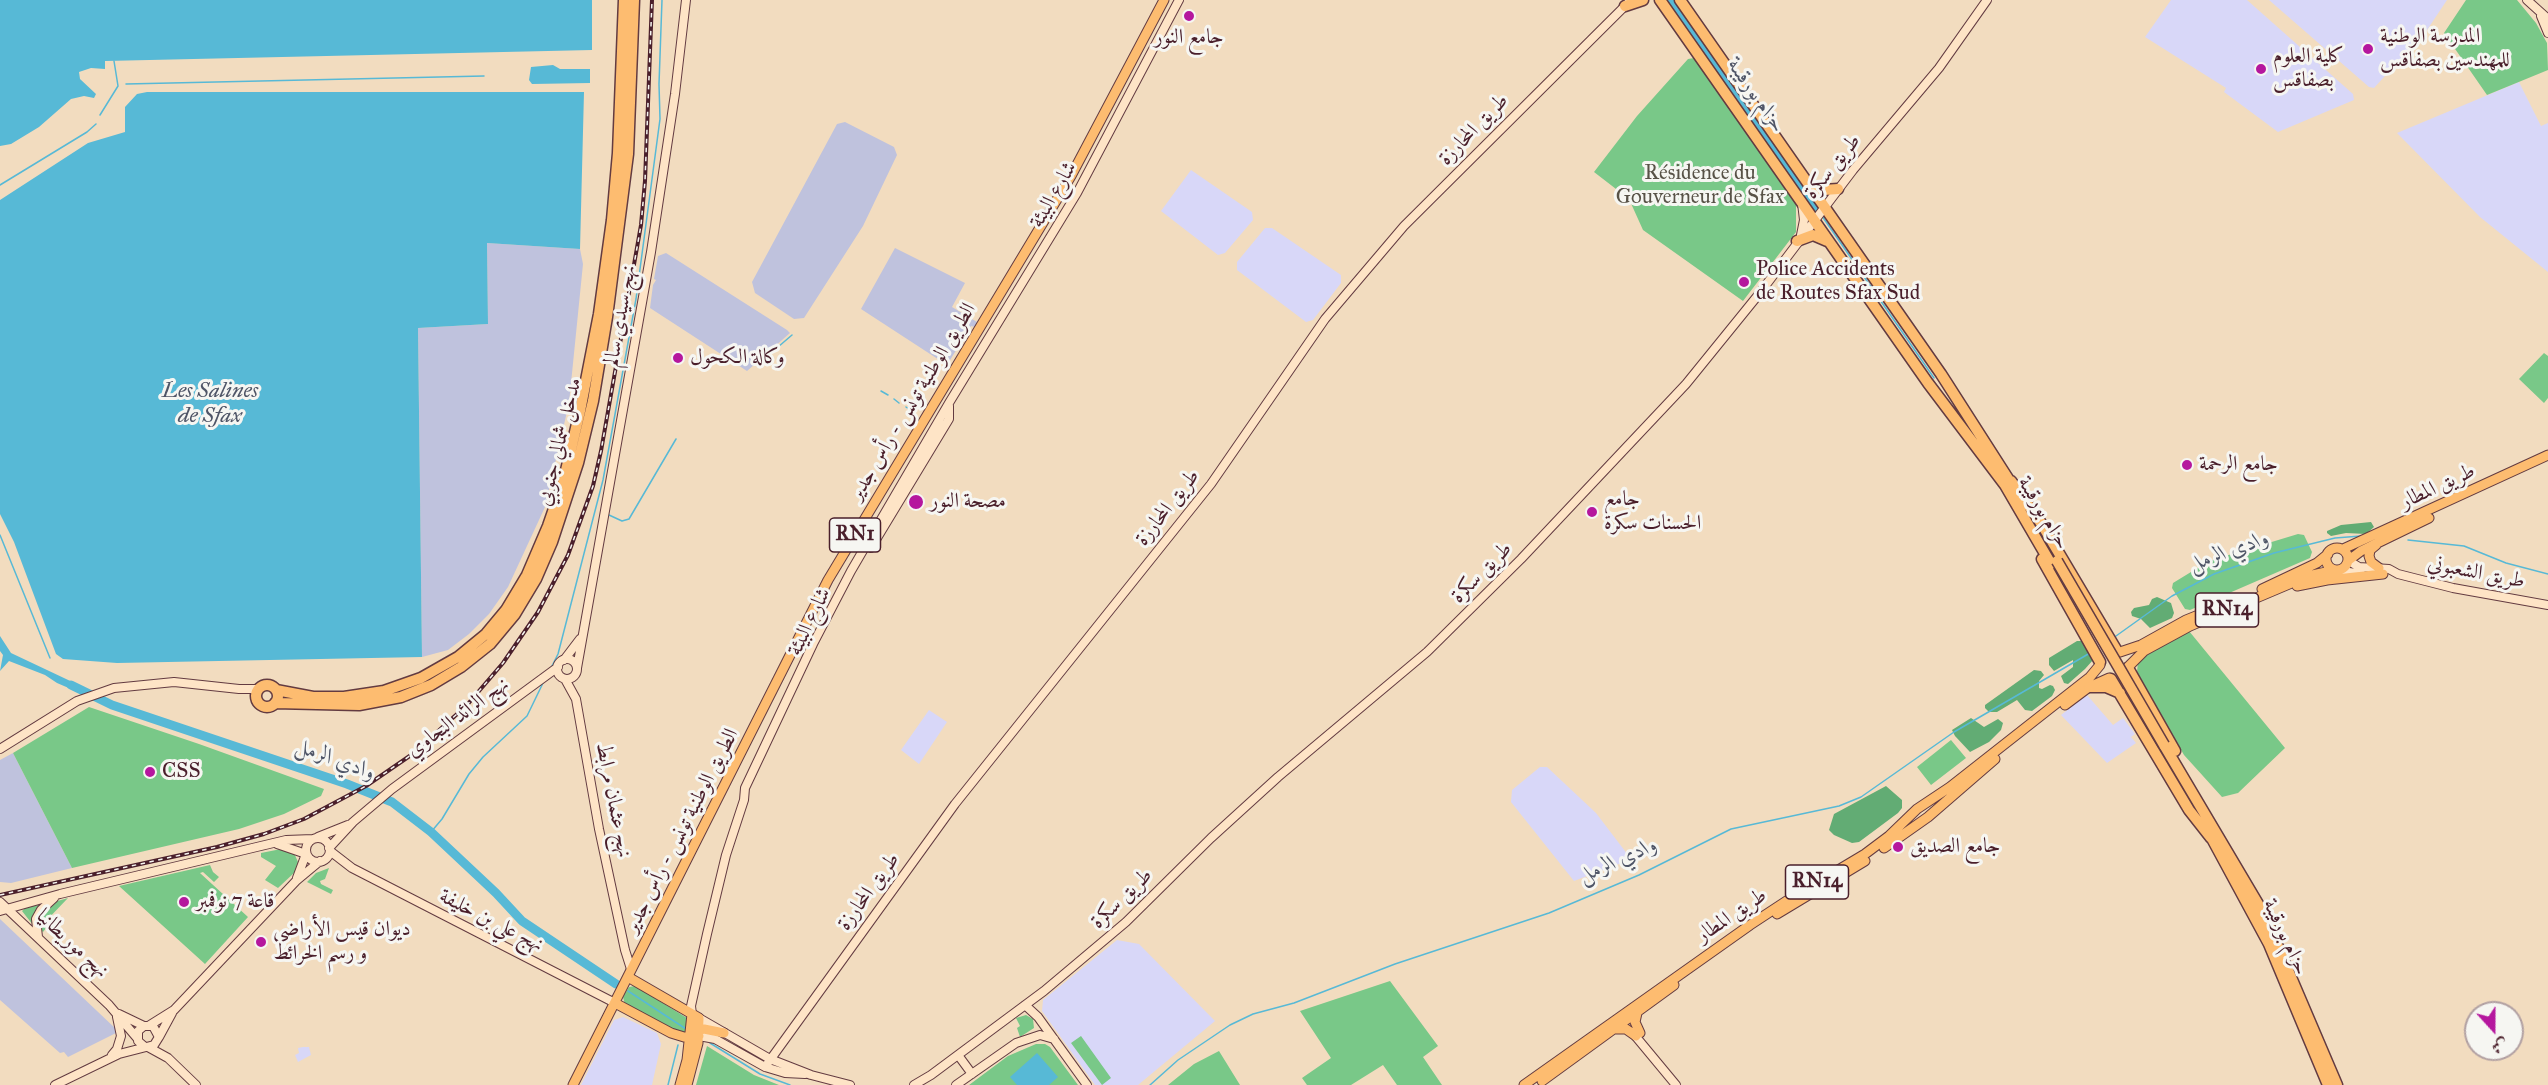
<!DOCTYPE html>
<html>
<head>
<meta charset="utf-8">
<style>
  body { margin:0 }
  #map { position:relative; width:2548px; height:1085px; overflow:hidden; background:#f2dcbf; font-family:"IM FELL Great Primer",Amiri,serif }
  canvas { display:block }
  .north { position:absolute; left:2464px; top:1001px; width:60px; height:60px; box-sizing:border-box; background:#f6f6f2; border:2px solid #b1a0a2; border-radius:50%; rotate:159deg; font-size:16px; font-weight:700; line-height:24px; text-align:center; color:#4a1f2b }
  .north::after { content:''; display:block; margin:auto; width:21px; height:27px; background:#b5179e; clip-path:polygon(50% 0,100% 100%,50% 72%,0 100%) }
</style>
</head>
<body>
<div id="map">
<canvas width="2548" height="1085"></canvas>
<div class="north">ش</div>
</div>
<script>
const g = document.querySelector('canvas').getContext('2d');
g.lineJoin = 'round';
function fillPath(path, color) { g.fillStyle = color; g.fill(path, 'evenodd'); }
const shape = rows => new Path2D(rows.map(r => 'M' + r).join(''));
function stroke(path, color, width, dash) { g.strokeStyle = color; g.lineWidth = width; g.lineCap = dash ? 'butt' : 'round'; g.setLineDash(dash || []); g.stroke(path); }
function drawText(font, color, halo, rows, align = 'center') {
  g.font = font + ' "IM FELL Great Primer",Amiri,serif'; g.lineWidth = 6; g.setLineDash([]); g.textBaseline = 'middle'; g.strokeStyle = halo; g.fillStyle = color; for (const [text, x, y, turn = 0] of rows) {
    g.save(); g.translate(x, y); g.rotate((+turn || 0) * Math.PI / 180); g.textAlign = isNaN(turn) ? turn : align; if (halo) g.strokeText(text, 0, 0); g.fillText(text, 0, 0); g.restore();
  }
}
const built = shape([
  [2171,0,2247,0,2353,94,2354,100,2278,132,2224,92,2226,88,2145,37],
  [2269,0,2447,0,2427,30,2374,88,2369,87],
  [2519,82,2541,126,2548,123,2548,272,2480,217,2397,133],
  [1191,170,1252,212,1253,220,1225,253,1218,255,1161,211],
  [1265,228,1272,228,1341,275,1341,283,1313,320,1306,322,1237,270,1237,262],
  [2087,695,2113,725,2123,718,2135,734,2131,737,2136,743,2107,763,2061,715],
  [929,710,947,722,919,764,901,750],
  [1540,767,1547,767,1596,813,1628,855,1627,861,1574,881,1511,802,1512,790],
  [1117,940,1139,944,1215,1021,1138,1085,1095,1085,1042,1011,1043,1000],
  [623,1017,657,1033,661,1044,652,1085,581,1085,614,1020],
  [303,1047,309,1047,311,1055,298,1062,295,1055,299,1053,298,1048]
]);
const industrial = shape([
  [845,122,894,147,897,155,863,226,804,318,794,319,755,293,752,282,837,124],
  [487,243,580,249,583,264,569,403,545,507,508,587,489,614,469,634,448,650,422,657,418,328,488,324],
  [895,248,965,283,952,307,977,322,975,327,971,326,947,365,861,309],
  [666,253,787,330,790,333,747,371,650,308,653,285,656,280,654,279,658,256],
  [13,753,72,868,11,883,0,882,0,760],
  [0,919,116,1029,116,1033,68,1057,64,1052,60,1053,0,1000]
]);
const green = shape([
  [2466,0,2517,0,2536,23,2547,43,2548,70,2487,95,2444,33],
  [1694,58,1796,203,1796,232,1743,301,1643,230,1629,199,1594,172,1637,116,1688,59],
  [2544,353,2548,356,2548,398,2544,403,2519,379],
  [2298,534,2304,535,2312,552,2310,558,2190,610,2185,609,2172,588,2173,583,2209,561],
  [2189,631,2285,748,2238,793,2222,797,2184,755,2137,672,2138,661,2151,651],
  [89,707,199,744,324,789,321,796,284,814,239,829,72,868,13,753],
  [1951,740,1966,758,1931,785,1917,767],
  [281,849,294,853,298,862,295,872,278,888,265,880,276,866,261,857,261,853],
  [210,865,213,872,219,877,214,882,203,872,200,873,248,917,205,964,119,886],
  [329,868,325,879,320,881,321,884,333,890,331,894,307,882,316,873],
  [68,898,44,923,47,927,43,932,39,928,43,913,54,902],
  [42,904,33,925,22,911,25,908],
  [1390,981,1438,1046,1423,1057,1442,1085,1397,1085,1383,1065,1351,1085,1307,1085,1302,1078,1331,1058,1300,1011],
  [635,986,687,1018,688,1026,684,1033,675,1031,625,1005,623,997,629,987],
  [1026,1015,1033,1019,1034,1028,1020,1037,1017,1028,1020,1026,1016,1018],
  [1081,1036,1111,1078,1102,1085,1071,1043],
  [1036,1044,1045,1044,1050,1047,1078,1085,969,1085,1008,1056],
  [707,1046,754,1075,779,1085,696,1085],
  [1219,1051,1240,1085,1168,1085,1194,1064]
]);
const forest = shape([
  [2371,522,2374,527,2366,534,2346,533,2331,536,2327,533,2327,531,2341,525],
  [2157,597,2171,603,2174,613,2172,618,2150,628,2141,619,2132,616,2131,612,2134,608,2149,605,2152,599],
  [2077,641,2082,641,2093,660,2085,669,2068,684,2064,683,2061,676,2073,667,2073,660,2054,671,2049,665,2049,658],
  [2034,670,2041,671,2044,675,2039,681,2039,688,2042,689,2050,685,2053,686,2055,690,2052,696,2032,711,2025,710,2017,700,1997,712,1989,712,1985,708,1985,705],
  [1971,718,1984,727,1998,719,2003,723,2001,730,1989,742,1970,752,1955,736,1952,730],
  [1886,786,1902,800,1902,808,1898,813,1859,842,1852,843,1834,835,1829,830,1834,814]
]);
const water = shape([
  [0,0,592,0,592,50,105,61,105,69,91,68,79,72,80,79,96,94,94,98,84,96,71,99,39,127,11,144,0,146],
  [1664,0,1677,0,1821,205,1815,213],
  [553,65,560,69,590,69,590,83,532,84,529,80,531,67],
  [147,92,584,92,580,249,487,243,488,324,418,328,422,657,117,663,63,659,56,654,14,542,0,514,0,200,88,143,125,132,125,107,137,94],
  [0,636,11,653,83,687,82,690,78,692,57,683,45,675,9,661,0,671,3,655,0,651],
  [1037,1053,1058,1077,1049,1085,1017,1085,1010,1077]
]);
const stream = shape([
  [126,84,484,76],
  [100,115,118,86,114,61],
  [0,185,87,132,96,124],
  [1822,216,1934,378],
  [757,365,792,335],
  [881,391,888,395],
  [894,399,899,403],
  [906,407,913,412],
  [609,515,622,521,629,519,676,439],
  [0,535,50,658],
  [2408,540,2464,546,2506,563,2548,574],
  [2116,636,2172,596,2214,574,2274,553,2335,538,2361,536],
  [551,668,558,654,603,480,636,299,660,119,659,84,662,0],
  [431,832,442,819,469,774,483,757,527,716,543,683],
  [628,991,686,1029],
  [710,1043,760,1074,790,1085],
  [668,1085,678,1045],
  [1150,1085,1178,1060,1230,1025,1253,1014,1294,1003,1395,964,1549,913,1639,875,1731,829,1839,806,1861,797,1954,732,2090,653]
]);
const river = shape([
  [71,685,112,705,347,784,392,802,431,832,496,893,522,921,616,984]
]);
const secondary = shape([
  [2527,0,2548,19],
  [2541,16,2548,33],
  [1801,235,1804,220,1802,203],
  [871,548,949,419,949,406],
  [2349,561,2359,567,2389,569,2398,574,2453,588,2548,605],
  [2337,570,2361,574],
  '557 669a10 10 0 1 1 20 0a10 10 0 1 1-20 0Z',
  [564,660,580,639],
  [577,668,651,252,675,94,686,0],
  [565,679,576,699,599,829,625,950,631,969],
  [0,749,77,701,114,688,174,682,239,689,258,689],
  [318,837,348,825],
  '306 850a12 12 0 1 1 24 0a12 12 0 1 1-24 0Z',
  [277,844,306,854],
  [329,848,353,822,392,789,558,667],
  [330,851,352,868,615,1003],
  [297,878,306,854],
  [0,902,109,1005,137,1038],
  [0,911,60,894,286,840,313,839],
  [38,937,36,919,41,910,54,898],
  [1025,1005,1038,1017,1087,1085],
  [119,1014,144,1026],
  [692,1014,691,1006,707,934,726,855,744,800,745,788,813,644,851,571,949,403,1077,193,1179,0],
  [699,1018,770,1059,811,1075,850,1085],
  [150,1025,174,1010,296,881,320,861],
  [1632,1032,1676,1085],
  [699,1036,715,1039,765,1067,785,1073,805,1074],
  [159,1037,172,1013],
  [148,1047,168,1058,196,1085],
  [112,1055,117,1049,121,1036,117,1017],
  [958,1055,972,1074],
  [765,1067,955,804,1211,484,1325,319,1404,226,1628,3],
  [55,1085,119,1054,154,1045,159,1037,153,1026,144,1026,138,1031,138,1041,145,1047],
  [914,1085,931,1075,1044,991,1126,922,1211,838,1278,777,1427,652,1521,559,1686,384,1759,294,1853,170,1939,68,1987,0],
  [956,1085,1016,1043,1040,1035,1054,1039]
]);
const primary = shape([
  [2376,545,2370,550,2369,556,2371,562,2379,568],
  '2326 559a11 11 0 1 1 22 0a11 11 0 1 1-22 0Z',
  [2343,549,2548,455],
  [2349,560,2361,551,2429,518],
  [2297,586,2327,580,2383,574],
  [2262,589,2317,563,2328,554],
  [2120,652,2141,645,2186,620,2238,599],
  [2128,667,2144,651,2190,626,2308,576,2335,570],
  [2065,705,2089,687,2109,678],
  [1884,848,1928,817,1995,759],
  [1777,914,1865,861],
  [628,977,699,1018,698,1043,687,1085],
  [615,1003,671,1033,684,1037,699,1036],
  [1637,1013,1635,1022,1640,1033],
  [1615,1029,1626,1029,1636,1036],
  [695,1032,704,1029,724,1033],
  [1542,1081,1674,985],
  [573,1085,828,580,1071,176,1164,0],
  [680,1085,687,1060,692,1014],
  [1524,1085,1750,925,1788,900,1865,854,1889,836,1917,809,1950,787,2090,677,2100,665]
]);
const highway = shape([
  [1660,0,1928,383,2005,485,2051,564],
  [1680,0,1941,374,2014,488],
  [1625,6,1643,0],
  [1811,186,1824,190,1838,189],
  [1797,241,1813,235,1827,241],
  [2011,481,2041,523,2117,651],
  [2042,559,2100,662],
  [2128,668,2175,751],
  [2111,679,2189,810,2211,838],
  '256 696a11 11 0 1 1 22 0a11 11 0 1 1-22 0Z',
  [2089,687,2106,687,2120,693],
  [276,690,313,697,344,697,384,691,421,678,458,657,486,634,506,610,527,575,548,526,563,483,580,411,599,314,612,220,618,153,624,0],
  [275,703,359,705,401,697,431,685,461,667,490,644,515,614,536,579,552,542,578,463,593,401,607,317,628,154,634,0],
  [2164,745,2264,914,2337,1085],
  [2209,833,2269,944,2328,1085]
]);
const rail = shape([
  [0,895,217,847,264,834,304,819,366,786,414,753,467,705,503,663,538,612,568,555,593,486,601,451,641,225,645,181,652,0]
]);
const highwayBridge = shape([
  [2057,561,2164,745]
]);
const markers = [
  [1189,16,6,"#b5179e"],
  [2368,49,6,"#b5179e"],
  [2261,69,6,"#b5179e"],
  [1744,282,6,"#b5179e"],
  [678,358,6,"#b5179e"],
  [2187,465,6,"#b5179e"],
  [916,502,8,"#b5179e"],
  [1592,512,6,"#b5179e"],
  [150,772,6,"#b5179e"],
  [1898,847,6,"#b5179e"],
  [184,902,6,"#b5179e"],
  [261,942,6,"#b5179e"]
];
const shields = [
  [855,535,51],
  [2227,610,63],
  [1817,882,63]
];
const shieldNames = [
  ["RN1",855,535],
  ["RN14",2227,610],
  ["RN14",1817,882]
];
const poiNames = [
  ["المدرسة الوطنية",2380,37],
  ["للمهندسين بصفاقس",2380,61],
  ["جامع النور",1189,38,"center"],
  ["كلية العلوم",2273,57],
  ["بصفاقس",2273,81],
  ["Police Accidents",1756,270],
  ["de Routes Sfax Sud",1756,294],
  ["وكالة الكحول",690,358],
  ["جامع الرحمة",2199,465],
  ["جامع",1604,500],
  ["الحسنات سكرة",1604,524],
  ["مصحة النور",930,502],
  ["CSS",162,772],
  ["جامع الصديق",1910,847],
  ["قاعة 7 نوفمبر",196,902],
  ["ديوان قيس الأراضي",273,930],
  ["و رسم الخرائط",273,954]
];
const streetNames = [
  ["طريق المحارزة",1474,130,-46],
  ["طريق سكرة",1833,167,-51],
  ["شارع البيئة",1054,195,-60],
  ["نهج سيدي سالم",621,316,-80],
  ["الطريق الوطنية تونس - رأس جدير",913,402,-59],
  ["مدخل شمالي جنوبي",560,442,-76],
  ["طريق المطار",2438,487,-25],
  ["طريق المحارزة",1168,508,-52],
  ["حزام بورقيبة",2043,513,59],
  ["طريق سكرة",1482,573,-45],
  ["طريق الشعبوني",2476,573,11],
  ["شارع البيئة",810,622,-64],
  ["نهج الرائد البجاوي",458,718,-36],
  ["نهج عثمان مرابط",613,800,79],
  ["الطريق الوطنية تونس - رأس جدير",682,831,-63],
  ["طريق المحارزة",869,892,-54],
  ["طريق سكرة",1122,899,-44],
  ["طريق المطار",1732,916,-34],
  ["نهج علي بن خليفة",491,921,27],
  ["حزام بورقيبة",2285,937,65],
  ["نهج موريطانيا",72,944,43]
];
const parkNames = [
  ["Résidence du",1700,174],
  ["Gouverneur de Sfax",1700,198]
];
const waterNames = [
  ["حزام بورقيبة",1756,96,55],
  ["Les Salines",210,392],
  ["de Sfax",210,417],
  ["وادي الرمل",2229,552,-20],
  ["وادي الرمل",335,760,20],
  ["وادي الرمل",1618,861,-24]
];
fillPath(built, '#d8d7f8');
fillPath(industrial, '#bfc2dd');
fillPath(green, '#79c888');
fillPath(forest, '#62ac74');
fillPath(water, '#57b9d6');
stroke(stream, '#57b9d6', 1.5);
stroke(river, '#57b9d6', 9);
stroke(secondary, '#633b41', 10);
stroke(primary, '#633b41', 11);
stroke(highway, '#633b41', 13);
stroke(secondary, '#fee4c6', 8);
stroke(primary, '#fdbc70', 9);
stroke(highway, '#fdbc70', 10);
stroke(rail, '#4a1f2b', 4);
stroke(rail, '#f6f6f2', 1.5, [4.5]);
stroke(highwayBridge, '#633b41', 13, []);
stroke(highwayBridge, '#fdbc70', 10);
for (const [x, y, r, color] of markers) { const dot = new Path2D(); dot.arc(x, y, r, 0, 2 * Math.PI); g.fillStyle = color; g.fill(dot); stroke(dot, '#f6f6f2', 2); }
for (const [x, y, w] of shields) { const box = new Path2D(); box.roundRect(x - w / 2, y - 17, w, 34, 4.5); g.fillStyle = '#f6f6f2'; g.fill(box); stroke(box, '#4a1f2b', 1.5); }
drawText('bold 20px', '#4a1f2b', null, shieldNames);
drawText('21px', '#4a1f2b', '#f6f6f2', poiNames, 'left');
drawText('21px', '#4a1f2b', '#f6f6f2', streetNames);
drawText('21px', '#585247', '#f6f6f2', parkNames);
drawText('italic 22px', '#4f5567', '#f6f6f2', waterNames);
</script>
</body>
</html>
